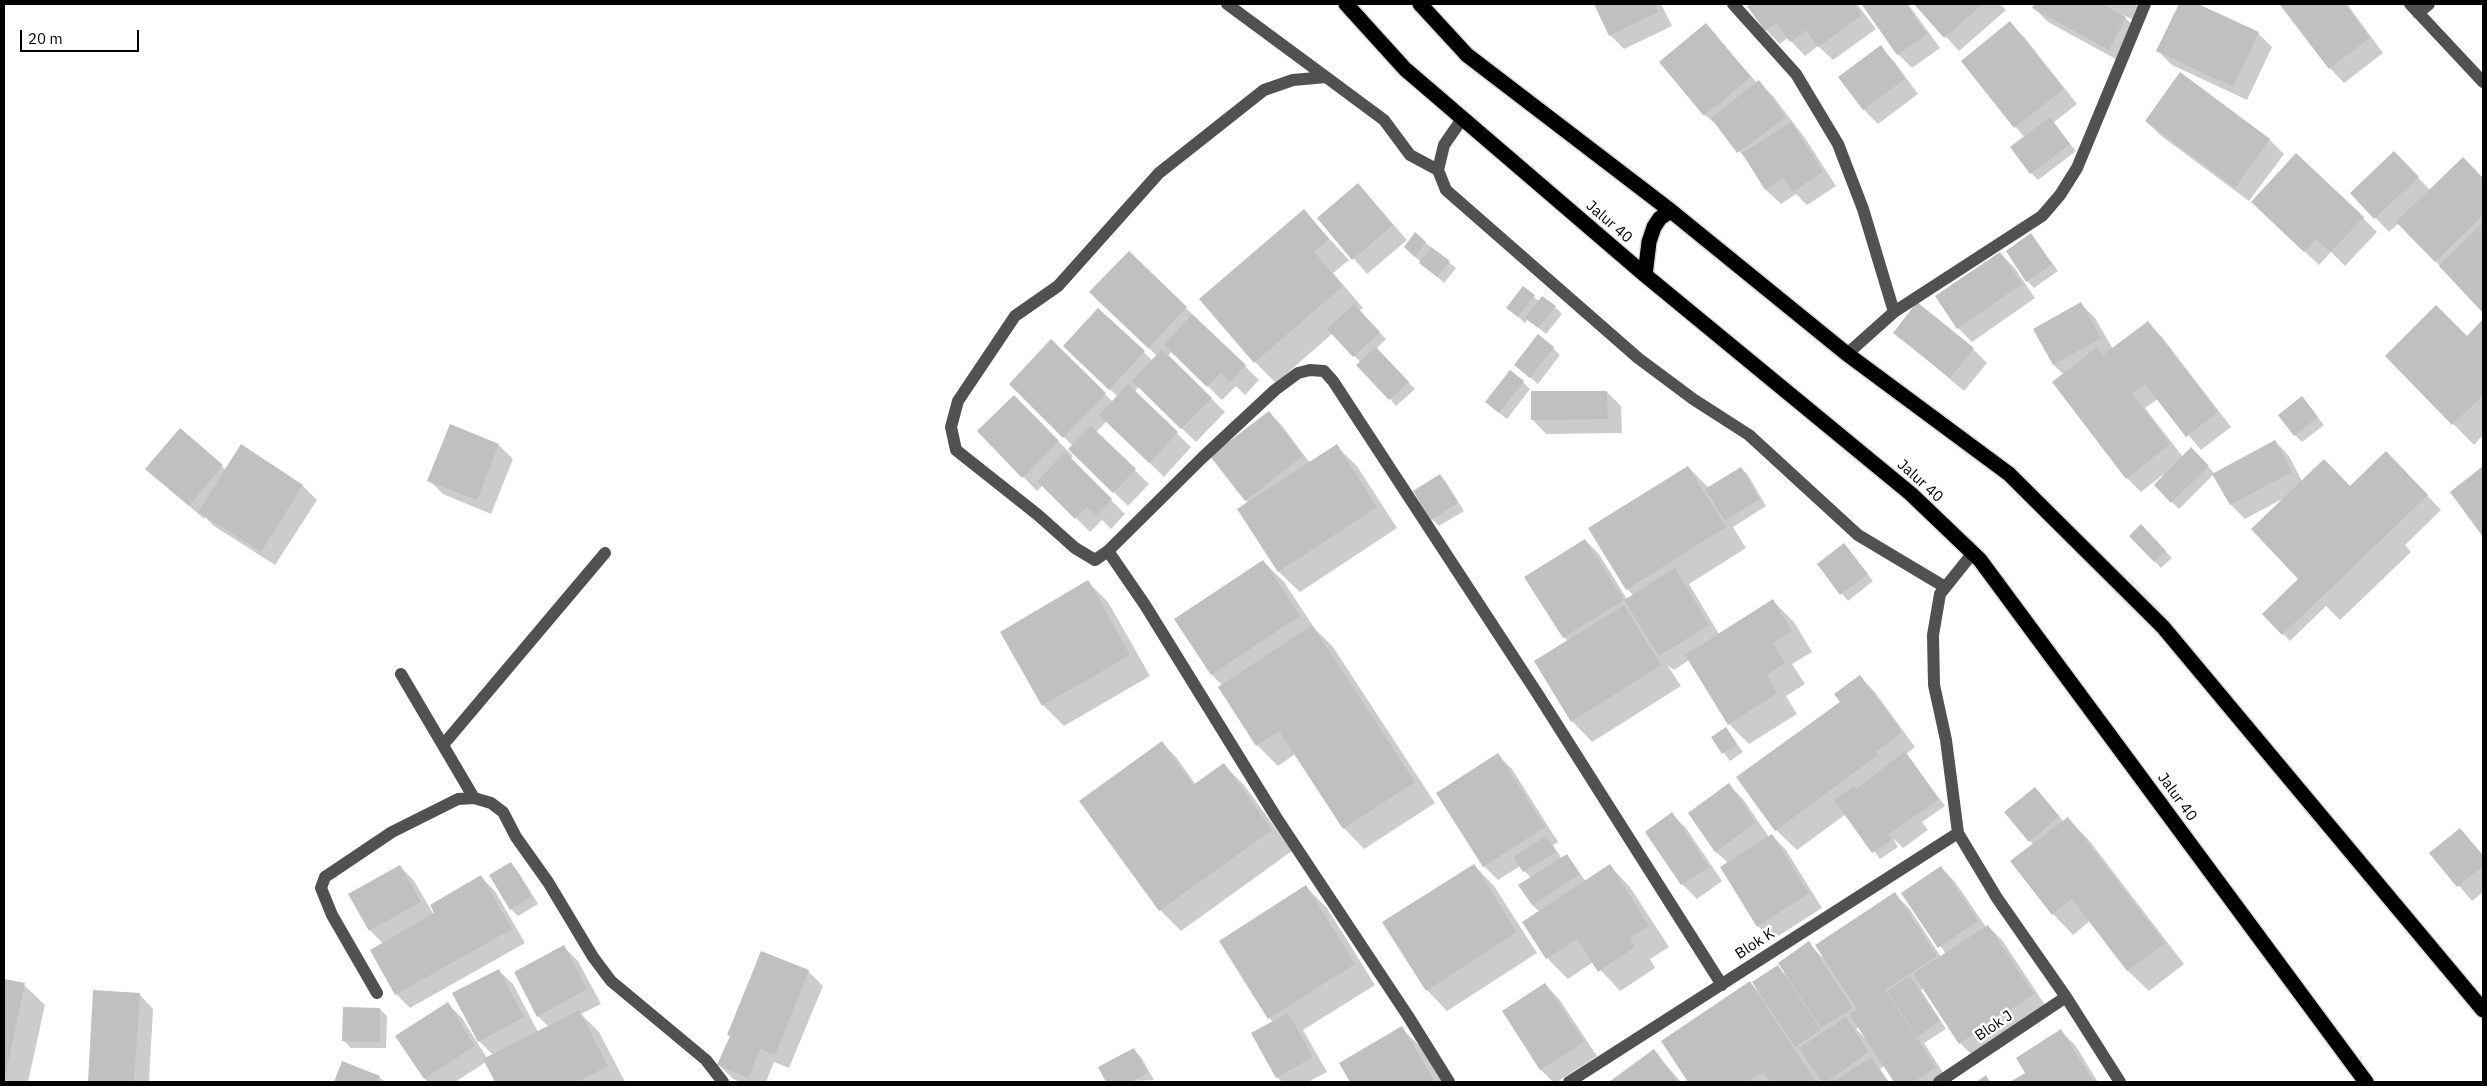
<!DOCTYPE html>
<html>
<head>
<meta charset="utf-8">
<style>
  body { margin:0 }
  #map { position:relative; width:2487px; height:1086px; overflow:hidden; background:#fff; font-family:"IBM Plex Sans",sans-serif }
  canvas { display:block }
  .frame { position:absolute; inset:0; border:5px solid #000; pointer-events:none }
  .scale { position:absolute; left:20px; top:30px; width:119px; height:22px; box-sizing:border-box; border:2px solid #000; border-top:0; padding-left:6px; font-size:15px; line-height:18px; white-space:nowrap; color:#000; -webkit-text-stroke:4px #fff; paint-order:stroke }
</style>
</head>
<body>
<div id="map">
<canvas width="2487" height="1086"></canvas>
<div class="frame"></div>
<div class="scale">20 m</div>
</div>
<script>
const g = document.querySelector('canvas').getContext('2d');
g.lineJoin = 'round';
function fillPath(path, color) { g.fillStyle = color; g.fill(path, 'evenodd'); }
const shape = rows => new Path2D(rows.map(r => 'M' + r).join(''));
function stroke(path, color, width, dash) { g.strokeStyle = color; g.lineWidth = width; g.lineCap = dash ? 'butt' : 'round'; g.setLineDash(dash || []); g.stroke(path); }
function drawText(font, color, halo, rows, align = 'center') {
  g.font = font + ' "IBM Plex Sans",sans-serif'; g.lineWidth = 5; g.setLineDash([]); g.textBaseline = 'middle'; g.strokeStyle = halo; g.fillStyle = color; for (const [text, x, y, turn = 0] of rows) {
    g.save(); g.translate(x, y); g.rotate((+turn || 0) * Math.PI / 180); g.textAlign = isNaN(turn) ? turn : align; if (halo) g.strokeText(text, 0, 0); g.fillText(text, 0, 0); g.restore();
  }
}
const shadow = shape([
  [1596,4,1661,4,1672,26,1624,49,1610,35],
  [1753,4,1857,4,1876,29,1833,60,1818,46,1805,56,1788,38,1780,44,1766,30,1749,7],
  [1866,4,1908,4,1940,48,1912,68,1898,54,1864,5],
  [1916,4,2000,4,2006,10,1959,51],
  [2036,4,2148,4,2138,22,2121,14,2140,32,2123,63,2048,22,2034,8],
  [2180,4,2196,4,2258,33,2272,47,2247,100,2172,65,2158,51],
  [2285,4,2347,4,2383,53,2344,83,2330,68,2282,6],
  [2010,23,2024,37,2077,104,2053,123,2076,151,2038,180,2031,173,2025,138,1962,62],
  [1706,25,1757,83,1759,82,1773,96,1805,138,1836,186,1807,205,1796,194,1781,204,1766,190,1751,165,1720,128,1705,115],
  [1880,47,1894,61,1918,94,1878,124,1864,110,1840,77],
  [2181,74,2270,140,2284,154,2249,201,2160,135,2146,121],
  [2463,159,2483,179,2483,311,2399,223,2389,232,2352,193,2408,167,2430,190],
  [1358,184,1407,240,1367,274,1319,218],
  [1304,211,1349,260,1333,273,1363,308,1359,311,1386,339,1376,349,1415,389,1396,406,1361,363,1333,333,1276,383,1255,362,1201,299],
  [2267,216,2363,218,2377,232,2345,266,2331,252,2319,265],
  [1415,234,1456,268,1444,283,1412,254],
  [2031,235,2058,271,2034,288,2027,281],
  [2000,253,2014,267,2035,298,1972,342,1958,328],
  [1523,288,1540,302,1555,307,1562,314,1546,334,1528,319,1525,323,1515,314],
  [2081,304,2095,318,2113,349,2148,323,2162,337,2231,427,2201,450,2158,399,2145,408,2183,457,2191,449,2215,474,2275,441,2289,456,2302,481,2350,488,2400,467,2441,510,2405,545,2411,552,2340,620,2326,606,2290,641,2263,614,2305,588,2284,498,2245,519,2231,505,2214,474,2179,509,2155,485,2165,473,2141,492,2127,478,2064,375,2054,365,2034,330],
  [1105,306,1186,308,1259,380,1245,395,1236,386,1222,400,1172,351,1168,356,1225,412,1196,442,1139,387,1134,392,1191,447,1164,477,1107,421,1096,432,1149,484,1128,506,1070,449,1073,446,1010,384,1051,341,1113,402,1118,397,1079,360,1098,309,1153,361,1157,356],
  [2483,321,2483,435,2474,445,2386,356,2467,338],
  [1894,332,1973,349,1987,363,1964,391],
  [1553,348,1560,355,1538,384,1515,365],
  [1511,371,1530,389,1507,419,1494,409],
  [1607,392,1621,406,1622,433,1546,434,1532,419],
  [1014,397,1073,456,1070,459,1125,514,1111,529,1102,520,1090,532,1043,485,1037,491,979,431],
  [2302,398,2324,425,2302,442,2295,435],
  [1269,412,1283,427,1310,463,1336,446,1357,466,1397,528,1300,592,1279,572,1239,509,1248,503,1246,500],
  [180,430,226,470,242,446,303,486,317,500,275,565,214,526,205,517,204,519,147,469],
  [499,445,513,459,491,514,443,494,429,480],
  [1688,467,1709,488,1741,468,1748,475,1766,506,1733,527,1746,548,1689,584,1719,634,1773,601,1794,622,1812,652,1792,664,1805,684,1786,696,1797,714,1749,744,1729,724,1689,660,1674,670,1668,666,1681,686,1592,742,1572,721,1568,641,1564,637,1585,540,1599,554,1627,599,1633,595,1627,589],
  [2483,468,2483,535,2451,492],
  [1440,475,1446,482,1464,511,1439,526,1432,519],
  [2141,526,2172,558,2161,568,2131,536],
  [1844,545,1873,581,1848,601,1819,565],
  [1263,561,1284,582,1315,629,1333,647,1435,803,1364,849,1344,828,1295,754,1278,766,1257,745,1223,686,1212,675],
  [1088,582,1108,602,1150,676,1064,726,1043,705,1002,632],
  [1860,677,1874,691,1915,747,1906,754,1945,806,1922,822,1928,830,1903,848,1893,838,1898,847,1880,859,1846,814,1797,850,1776,830,1841,702],
  [1726,729,1743,752,1730,761,1713,738],
  [1162,743,1176,757,1196,785,1224,765,1244,785,1292,851,1181,931,1160,910,1113,844],
  [1498,755,1512,769,1558,842,1553,845,1562,859,1567,855,1586,882,1610,866,1630,887,1669,947,1650,959,1655,968,1620,991,1593,962,1568,979,1547,958,1540,912,1532,905,1531,878,1520,866,1498,880,1484,866],
  [1729,785,1743,799,1769,837,1772,835,1786,850,1822,908,1772,940,1758,926,1728,863,1716,852,1690,813],
  [2035,788,2064,822,2068,819,2088,839,2184,964,2149,991,2128,971,2090,921,2073,935,2053,914,2034,845,2030,841],
  [1672,814,1686,828,1722,881,1697,899,1682,884,1646,832],
  [2460,829,2483,855,2483,892,2472,901,2431,853],
  [510,863,517,870,538,904,518,916,511,909,490,875],
  [1474,865,1494,886,1537,953,1447,1011,1427,990],
  [400,866,414,881,434,915,481,877,495,891,525,943,410,1008,396,994,383,944,370,930],
  [1941,867,1955,882,1986,927,1988,926,2002,940,2047,1008,1974,1057,1960,1043,1924,988,1921,990,1946,1029,1924,1043,1949,1082,1896,1082,1884,1066,1880,1069,1889,1082,1823,1082,1820,1080,1820,1082,1690,1082,1662,1041,1750,983,1759,992,1777,967,1786,975,1808,943,1822,957,1894,894,1909,908,1941,957,1946,954,1903,893],
  [1859,1027,1865,1036,1864,1037,1856,1029],
  [1306,887,1327,908,1375,985,1303,1030,1327,1072,1308,1082,1282,1082,1277,1077,1273,1023,1221,942],
  [563,946,578,961,601,1004,581,1014,599,1032,625,1082,496,1082,486,1062,455,1082,428,1082,425,1079,448,1004,462,1018,487,1058,493,1055,479,1041,454,994,498,970,513,984,538,1032,549,1027,538,1016],
  [762,952,808,971,823,986,789,1068,774,1062,766,1082,741,1082,733,1079,719,1065,731,1037,728,1034],
  [4,980,24,985,45,1005,28,1082,4,1082],
  [1545,984,1559,999,1597,1056,1557,1082,1553,1082,1541,1070],
  [94,991,139,994,153,1009,149,1082,90,1082],
  [380,1009,387,1016,386,1048,351,1048,344,1041],
  [1401,1028,1422,1048,1442,1082,1351,1082,1341,1064],
  [2061,1031,2075,1045,2098,1082,2013,1082,2027,1073],
  [1134,1050,1141,1057,1154,1080,1108,1082,1100,1068],
  [1654,1051,1681,1082,1611,1082],
  [343,1063,379,1077,385,1082,336,1082]
]);
const building = shape([
  [1594,4,1655,4,1658,12,1609,36],
  [1751,4,1854,4,1862,15,1818,47,1806,30,1790,42,1776,23,1765,31,1747,6],
  [1864,4,1906,4,1927,34,1897,55,1862,5],
  [1914,4,1983,4,1944,38],
  [2034,4,2102,4,2126,17,2109,50,2032,8],
  [2179,4,2198,4,2259,32,2233,87,2156,51],
  [2283,4,2345,4,2370,38,2329,69,2280,5],
  [2010,21,2064,89,2014,128,1961,61],
  [1706,23,1751,77,1704,116,1659,62],
  [1881,45,1905,79,1863,110,1838,77],
  [2180,72,2270,139,2235,188,2145,121],
  [1759,80,1786,117,1737,153,1711,118],
  [2050,117,2070,144,2030,174,2010,147],
  [1791,122,1823,172,1792,192,1784,178,1765,190,1742,153],
  [2394,151,2419,177,2374,219,2350,193],
  [2296,153,2364,217,2330,252,2316,239,2304,252,2251,202],
  [2463,157,2483,178,2483,215,2435,262,2396,222],
  [1358,183,1393,225,1352,260,1317,218],
  [1304,209,1329,239,1314,252,1343,286,1254,363,1199,299],
  [2483,223,2483,313,2439,266],
  [1415,232,1426,242,1415,257,1404,247],
  [2031,233,2052,264,2026,282,2006,251],
  [1431,247,1450,261,1437,277,1419,263],
  [1129,251,1187,307,1148,348,1089,292],
  [2000,252,2022,284,1957,329,1935,296],
  [1523,286,1535,295,1518,317,1506,308],
  [1542,296,1556,306,1538,328,1525,318],
  [1917,302,1974,348,1950,378,1893,333],
  [2081,302,2101,338,2053,365,2033,329],
  [1354,304,1380,332,1353,357,1327,329],
  [2436,305,2467,336,2483,319,2483,395,2452,425,2385,356],
  [1098,308,1145,351,1109,390,1063,346],
  [1192,314,1246,365,1230,382,1221,373,1207,387,1164,345],
  [2148,321,2218,412,2186,437,2145,384,2132,393,2170,444,2126,479,2052,382,2097,347,2103,355],
  [1538,334,1554,347,1530,378,1514,365],
  [1051,339,1106,393,1063,438,1009,384],
  [1376,347,1409,382,1389,400,1356,365],
  [1162,349,1212,398,1181,429,1132,381],
  [1510,370,1524,381,1499,413,1485,402],
  [1128,384,1178,432,1149,463,1099,415],
  [1531,391,1607,391,1608,419,1531,420],
  [1014,395,1059,441,1022,478,977,431],
  [2302,396,2318,417,2294,436,2278,415],
  [1269,411,1303,456,1245,501,1210,456],
  [450,424,499,444,477,500,427,481],
  [1091,426,1136,469,1113,493,1068,449],
  [180,428,223,465,189,506,145,469],
  [2275,440,2292,472,2230,505,2212,474],
  [241,444,303,485,261,552,198,512],
  [1337,444,1377,507,1278,572,1237,509],
  [2191,447,2209,466,2171,503,2154,485],
  [2386,451,2428,495,2282,635,2262,614,2298,579,2251,529,2324,459,2350,486],
  [1065,452,1112,499,1096,515,1087,507,1075,519,1037,481],
  [1688,466,1726,527,1626,590,1588,528],
  [2483,466,2483,537,2450,492],
  [1741,467,1760,499,1725,521,1705,489],
  [1440,474,1458,503,1431,520,1413,491],
  [2141,524,2166,551,2154,562,2129,536],
  [1585,539,1624,600,1675,568,1709,625,1659,656,1624,600,1563,638,1524,577],
  [1844,543,1868,574,1840,595,1817,564],
  [1263,560,1300,616,1211,675,1174,619],
  [1088,580,1130,655,1042,706,1000,632],
  [1773,599,1792,631,1773,643,1785,663,1767,675,1777,693,1728,725,1685,655],
  [1624,605,1661,665,1571,722,1534,661],
  [1312,625,1415,782,1343,829,1279,731,1256,746,1218,687],
  [1860,675,1902,732,1876,752,1878,755,1775,831,1736,777,1840,702,1834,694],
  [1726,727,1737,744,1722,754,1711,737],
  [1162,741,1193,785,1224,763,1272,830,1159,911,1079,801],
  [1905,751,1939,799,1888,835,1892,840,1872,853,1834,800,1854,786,1856,789],
  [1498,753,1545,827,1483,867,1436,793],
  [1729,783,1756,823,1715,852,1688,813],
  [2035,787,2059,816,2029,842,2004,812],
  [1672,812,1709,867,1681,885,1645,832],
  [2068,817,2165,943,2127,971,2072,899,2052,915,2010,861],
  [2460,828,2483,856,2483,866,2457,887,2429,853],
  [1772,834,1809,893,1757,927,1720,867],
  [1546,836,1556,852,1523,872,1513,857],
  [1567,854,1580,874,1532,905,1518,885],
  [511,862,532,896,510,910,489,875],
  [1474,864,1517,932,1426,991,1382,922],
  [1610,864,1649,926,1630,938,1635,947,1598,972,1577,939,1546,959,1522,922],
  [400,865,421,902,369,931,348,894],
  [1941,866,1978,921,1938,948,1901,893],
  [481,875,512,929,395,995,370,950,434,913,430,905],
  [1306,885,1355,964,1268,1019,1219,941],
  [1895,892,1937,956,1885,990,1936,1067,1914,1082,1894,1082,1849,1014,1857,1009,1815,945],
  [1988,925,2034,994,1959,1044,1913,974],
  [1809,941,1853,1008,1821,1028,1778,963],
  [564,945,587,989,537,1017,514,972],
  [761,951,809,970,775,1055,760,1049,748,1078,717,1065,730,1036,727,1035],
  [1778,965,1821,1030,1795,1047,1752,982],
  [499,969,524,1017,478,1042,452,993],
  [1910,976,1940,1021,1917,1037,1887,991],
  [4,979,25,983,5,1078,4,1078],
  [1750,981,1795,1050,1816,1082,1770,1082,1763,1072,1748,1082,1688,1082,1661,1041],
  [1545,983,1584,1042,1540,1070,1502,1011],
  [93,990,140,993,134,1082,88,1082],
  [448,1002,475,1046,424,1079,395,1036],
  [343,1007,380,1008,380,1042,342,1041],
  [579,1010,608,1066,577,1082,495,1082,483,1059],
  [1288,1013,1313,1057,1276,1078,1251,1033],
  [1846,1017,1869,1052,1826,1082,1822,1082,1799,1048],
  [1402,1026,1435,1082,1350,1082,1339,1063],
  [2061,1029,2094,1082,2010,1082,2025,1073,2016,1058],
  [1134,1048,1148,1073,1130,1082,1106,1082,1098,1067],
  [1654,1049,1678,1082,1609,1082],
  [1871,1057,1888,1082,1833,1082],
  [342,1061,380,1076,377,1082,334,1082],
  [1986,1075,1990,1082,1976,1082]
]);
const minor = shape([
  [1227,4,1326,77],
  [1733,4,1796,74,1838,144,1863,209,1894,312],
  [2410,4,2483,82],
  [2418,13,2429,4],
  [1462,119,1444,145,1438,170,1446,190,1638,358,1693,399,1749,435,1858,535,1945,587],
  [1438,170,1410,155,1384,120,1326,77,1293,80,1264,90,1159,173,1058,286,1015,316,958,401,951,427,956,450,1038,515,1075,548,1095,560,1108,551,1145,605,1276,817,1408,1016,1449,1082],
  [1847,354,1894,312,2042,216,2060,195,2077,168,2145,4],
  [1108,551,1203,457,1275,390,1298,373,1310,370,1324,371,1333,381,1537,693,1722,985],
  [1972,554,1940,594,1933,635,1934,685,1946,740,1958,833,1997,898,2066,997,2120,1082],
  [401,674,474,798],
  [443,745,605,553],
  [377,993,332,915,321,888,325,877,392,832,458,799,474,798,491,803,503,812,516,837,548,882,593,957,611,981,706,1060,723,1082],
  [1569,1082,1958,833],
  [1939,1082,2066,997]
]);
const highway = shape([
  [1346,4,1405,69,1645,275,1911,494,1980,560,2366,1082],
  [1420,4,1467,55,1671,211,1847,354,2009,474,2163,627,2483,1010],
  [1645,275,1649,242,1654,227,1660,218,1671,211]
]);
const streetNames = [
  ["Jalur 40",1609,222,41],
  ["Jalur 40",1920,481,42],
  ["Jalur 40",2177,797,54],
  ["Blok K",1755,944,-33],
  ["Blok J",1994,1026,-34]
];
fillPath(shadow, '#0003');
fillPath(building, '#c0c0c0');
stroke(highway, '#dbdbdb', 18);
stroke(minor, '#515151', 12);
stroke(highway, '#000', 15);
drawText('15px', '#000', '#fff', streetNames);
</script>
</body>
</html>
